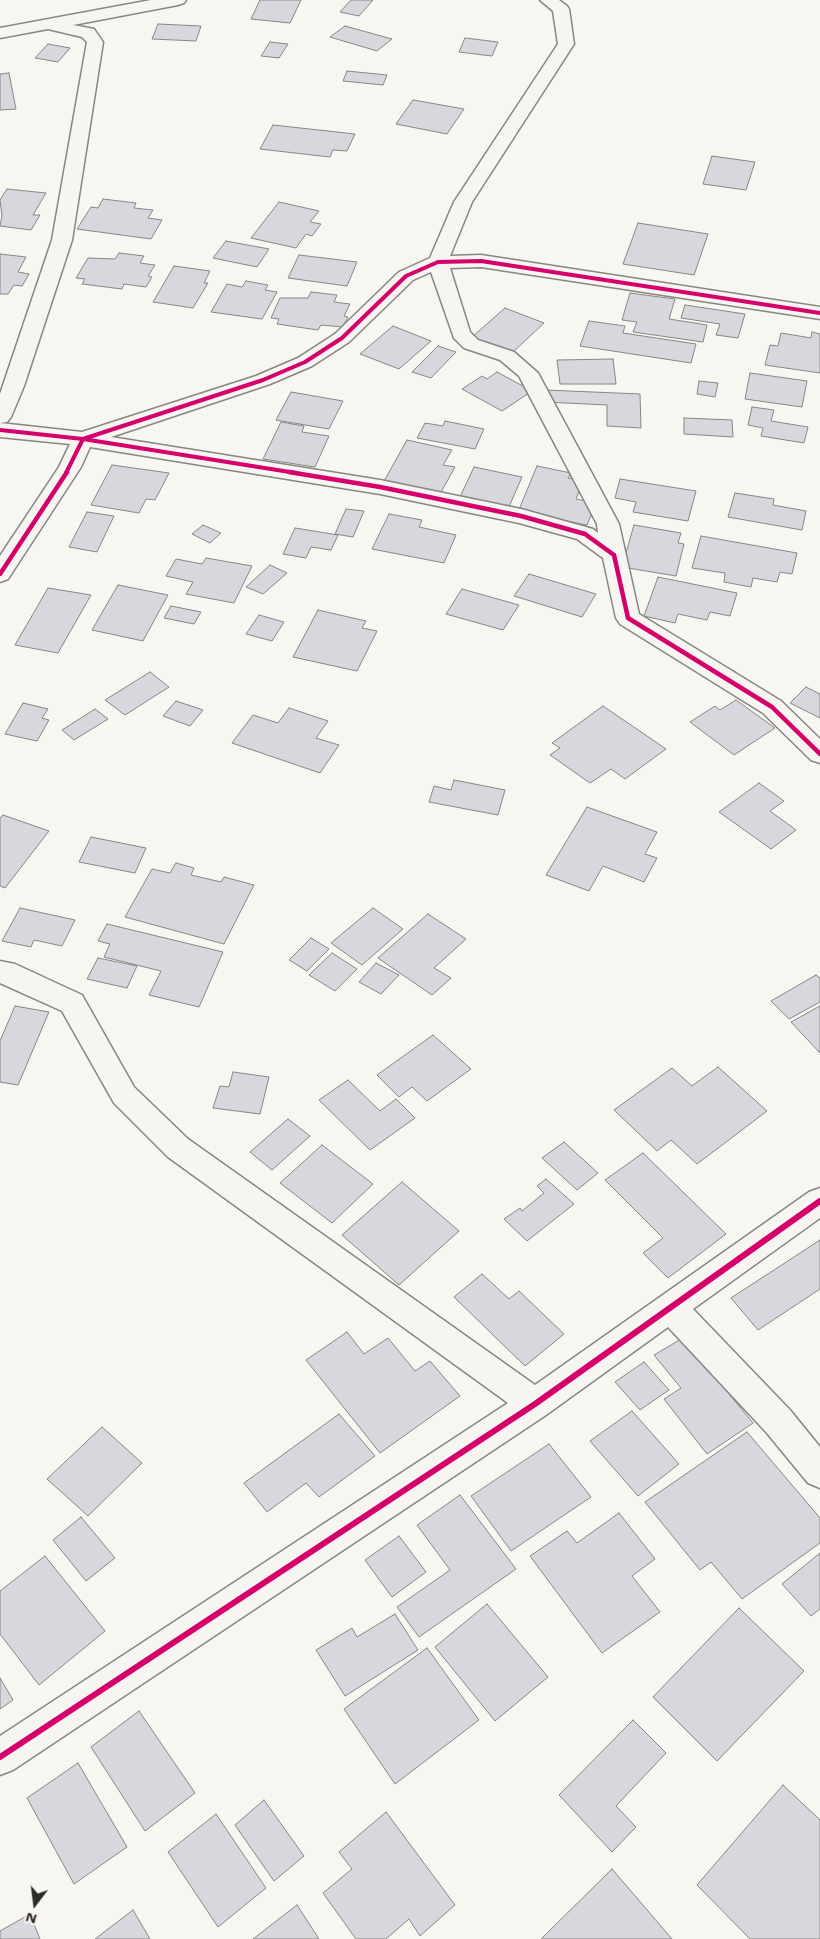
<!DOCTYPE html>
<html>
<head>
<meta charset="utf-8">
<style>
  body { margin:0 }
  #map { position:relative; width:820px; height:1939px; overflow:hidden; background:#f8f6f0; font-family:"Shantell Sans",sans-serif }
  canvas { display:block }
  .north { position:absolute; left:10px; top:1879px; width:50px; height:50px; -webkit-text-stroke:4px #fbf7ec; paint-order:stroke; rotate:195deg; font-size:14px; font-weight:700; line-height:20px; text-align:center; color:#2b2b2b }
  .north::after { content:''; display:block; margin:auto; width:18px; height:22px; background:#2b2b2b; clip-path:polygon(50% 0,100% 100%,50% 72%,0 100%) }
</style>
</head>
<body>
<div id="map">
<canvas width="820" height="1939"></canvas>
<div class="north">N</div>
</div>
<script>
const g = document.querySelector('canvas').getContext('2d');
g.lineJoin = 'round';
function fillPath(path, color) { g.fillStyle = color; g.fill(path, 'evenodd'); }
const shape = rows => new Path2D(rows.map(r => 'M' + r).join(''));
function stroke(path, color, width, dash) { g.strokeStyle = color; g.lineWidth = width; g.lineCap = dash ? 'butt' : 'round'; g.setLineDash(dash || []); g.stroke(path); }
const building = shape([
  [260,0,301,0,290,23,251,19,260,0],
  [351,0,373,0,359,16,340,12,351,0],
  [158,24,201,26,196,41,152,39,158,24],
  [345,26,392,39,377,51,330,37,345,26],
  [465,38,498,42,492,56,459,52,465,38],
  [270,42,288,44,279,58,261,56,270,42],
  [48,44,70,48,58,62,35,58,48,44],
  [347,71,387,75,383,85,343,81,347,71],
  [9,73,16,109,0,110,0,74,9,73],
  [413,100,464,109,447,134,396,124,413,100],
  [273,125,355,134,347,151,333,150,330,157,260,149,273,125],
  [712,156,755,162,746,190,703,184,712,156],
  [7,189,46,193,33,215,40,215,31,230,0,226,2,216,0,200,7,189],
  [103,199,136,203,134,208,153,210,148,218,162,220,151,239,77,229,91,207,98,208,103,199],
  [279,202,319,211,310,222,321,224,312,236,306,234,296,248,251,238,279,202],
  [638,223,708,234,694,275,623,264,638,223],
  [226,241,269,249,257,267,213,258,226,241],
  [119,253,144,256,140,263,155,265,148,276,152,277,146,287,124,284,122,289,82,284,85,279,76,278,88,258,115,259,119,253],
  [0,254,26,257,18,272,29,274,22,286,14,285,8,294,0,294,0,254],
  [299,255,357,262,347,286,288,278,299,255],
  [174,266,210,271,204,283,208,283,193,308,153,302,174,266],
  [246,281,268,285,265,290,277,292,262,319,211,312,227,284,242,287,246,281],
  [311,292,337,295,334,302,350,304,344,316,348,317,343,327,321,325,318,330,277,324,279,319,271,318,280,298,308,298,311,292],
  [630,293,675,299,669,319,707,325,703,342,633,332,637,322,622,320,630,293],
  [685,305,745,314,738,338,716,335,720,324,681,318,685,305],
  [505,308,544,323,512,353,472,337,505,308],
  [589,321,625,326,623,333,696,344,691,363,580,346,589,321],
  [393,326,431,341,399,369,360,354,393,326],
  [812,332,820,334,820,373,765,365,770,345,778,346,781,333,811,338,812,332],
  [438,346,456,352,431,378,412,372,438,346],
  [613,359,616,384,560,384,557,360,613,359],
  [497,372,532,391,502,411,462,389,482,376,487,379,497,372],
  [750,373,807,381,802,407,745,399,750,373],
  [699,381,718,383,715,397,697,394,699,381],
  [545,390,640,394,641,428,607,426,607,405,545,402,545,390],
  [291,392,343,401,329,429,276,420,291,392],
  [752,407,774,410,771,421,808,427,804,443,761,436,763,428,748,425,752,407],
  [684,418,732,420,733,437,684,434,684,418],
  [445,421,484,429,475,449,417,438,425,423,443,426,445,421],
  [281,422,304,426,302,432,329,436,315,467,263,459,281,422],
  [407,440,452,450,443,465,455,467,439,496,383,483,407,440],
  [112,465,169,473,155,500,146,499,139,513,91,505,112,465],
  [537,466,571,473,568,478,583,481,576,499,596,503,587,525,518,512,537,466],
  [474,467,522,477,508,509,459,499,474,467],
  [620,479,696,491,688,521,633,512,636,502,615,498,620,479],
  [735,493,774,499,773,505,806,511,802,530,728,517,735,493],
  [346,509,364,511,353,537,335,534,346,509],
  [87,512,114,516,97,552,69,547,87,512],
  [389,514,422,520,419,527,456,535,444,563,372,549,389,514],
  [203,525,221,533,210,543,192,534,203,525],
  [634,525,681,533,678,543,684,544,676,576,622,567,634,525],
  [295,528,338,535,331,550,311,547,306,558,283,554,295,528],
  [701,536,797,553,792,574,780,572,777,582,753,578,751,587,724,582,725,573,692,568,701,536],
  [206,558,252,566,234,603,186,594,193,582,166,576,176,559,202,564,206,558],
  [270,565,287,573,263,594,246,587,270,565],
  [529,574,596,594,582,617,514,596,529,574],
  [658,577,737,593,730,616,710,612,707,620,678,614,675,623,644,616,658,577],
  [118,585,168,595,143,641,92,630,118,585],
  [48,588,91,595,58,653,15,645,48,588],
  [462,589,519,605,503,630,446,614,462,589],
  [171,606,201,612,194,624,164,618,171,606],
  [318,610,366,621,362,628,377,631,357,671,293,657,318,610],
  [259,615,284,622,272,641,246,634,259,615],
  [150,672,169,687,125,715,105,700,150,672],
  [806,687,820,694,820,718,790,703,806,687],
  [736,700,775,728,734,755,690,722,715,706,720,710,736,700],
  [176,701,203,710,190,726,163,716,176,701],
  [23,703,48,709,42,718,49,720,37,741,5,734,23,703],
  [603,706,666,749,625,779,611,769,590,783,550,755,560,748,552,743,603,706],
  [289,708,328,721,316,738,339,745,320,773,232,743,253,715,278,723,289,708],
  [95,709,108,719,74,740,62,730,95,709],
  [454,780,505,790,498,815,429,802,434,786,451,790,454,780],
  [759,783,784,801,770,811,796,830,771,849,719,812,759,783],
  [587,807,657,832,645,854,657,858,644,882,603,866,589,891,546,875,587,807],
  [3,815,49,831,5,888,0,886,0,818,3,815],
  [91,837,146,848,135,873,79,862,91,837],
  [176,863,194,868,191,875,221,882,224,877,254,885,224,944,125,917,152,869,170,873,176,863],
  [20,908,75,920,62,946,34,940,31,947,2,941,20,908],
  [373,908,403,929,362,965,331,943,373,908],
  [428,914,466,939,434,968,451,978,432,995,378,958,428,914],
  [107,924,223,952,199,1007,149,995,161,971,104,957,110,944,98,941,107,924],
  [311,938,329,949,307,971,289,960,311,938],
  [332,953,357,969,335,991,309,975,332,953],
  [98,958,137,966,127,988,87,979,98,958],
  [376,963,399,975,381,994,359,982,376,963],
  [816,975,820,978,820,1002,789,1019,771,1001,816,975],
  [15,1006,49,1012,18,1085,0,1082,0,1041,15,1006],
  [820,1006,820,1053,791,1022,820,1006],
  [433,1035,471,1069,427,1101,412,1087,399,1097,377,1075,433,1035],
  [718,1067,767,1111,697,1164,671,1140,657,1151,614,1110,672,1068,692,1086,718,1067],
  [233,1072,269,1077,260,1114,213,1108,220,1086,229,1087,233,1072],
  [348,1080,380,1111,396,1099,415,1118,370,1150,319,1100,348,1080],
  [288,1119,310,1136,272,1170,250,1152,288,1119],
  [564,1142,598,1173,577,1190,542,1158,564,1142],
  [322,1145,373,1184,332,1223,280,1183,322,1145],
  [643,1153,726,1234,668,1278,643,1253,663,1238,605,1180,643,1153],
  [546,1179,574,1204,527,1241,504,1219,520,1208,522,1211,544,1193,537,1186,546,1179],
  [402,1182,459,1231,399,1285,342,1235,402,1182],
  [820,1240,820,1289,758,1330,731,1298,820,1240],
  [482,1274,509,1299,519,1291,564,1334,525,1366,454,1297,482,1274],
  [347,1332,364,1354,388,1338,415,1371,430,1361,460,1396,380,1453,306,1360,347,1332],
  [683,1338,753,1423,707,1454,664,1399,681,1388,654,1355,683,1338],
  [644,1362,669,1390,640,1410,615,1382,644,1362],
  [632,1411,679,1464,638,1496,590,1441,632,1411],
  [339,1414,375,1456,319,1497,306,1483,267,1512,244,1483,339,1414],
  [102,1427,142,1463,88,1516,47,1479,102,1427],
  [747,1432,820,1518,820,1543,742,1599,711,1562,700,1570,645,1502,747,1432],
  [549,1444,591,1497,511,1551,471,1496,549,1444],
  [460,1495,516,1569,419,1637,397,1607,450,1570,417,1525,460,1495],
  [619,1513,655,1559,632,1576,660,1612,602,1653,530,1556,567,1531,577,1543,619,1513],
  [81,1517,115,1558,86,1581,53,1540,81,1517],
  [399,1536,426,1572,392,1597,365,1560,399,1536],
  [820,1553,820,1609,811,1616,782,1584,820,1553],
  [45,1556,105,1631,39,1685,0,1634,0,1591,45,1556],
  [487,1604,548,1677,495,1721,435,1647,487,1604],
  [739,1608,804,1671,717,1761,653,1697,739,1608],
  [395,1614,418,1650,345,1696,316,1650,352,1628,357,1637,395,1614],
  [427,1648,479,1720,395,1784,344,1709,427,1648],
  [0,1678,13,1700,0,1709,0,1678],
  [139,1711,195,1793,145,1831,91,1747,139,1711],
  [633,1720,666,1753,616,1806,636,1827,612,1852,559,1795,633,1720],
  [78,1763,127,1847,74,1884,27,1798,78,1763],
  [783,1785,820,1820,820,1939,750,1939,697,1885,783,1785],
  [264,1800,304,1856,274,1881,235,1825,264,1800],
  [386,1812,455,1905,420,1936,409,1919,386,1939,356,1939,323,1893,352,1869,339,1852,386,1812],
  [216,1814,266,1888,218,1927,168,1852,216,1814],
  [612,1869,672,1939,541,1939,612,1869],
  [297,1905,319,1939,253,1939,297,1905],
  [133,1910,150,1939,95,1939,133,1910],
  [30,1914,40,1939,0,1939,0,1931,30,1914]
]);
const street = shape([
  [151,0,186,0,184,3,178,5,73,25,94,29,103,42,72,240,24,386,11,417,7,422,0,423,0,394,52,240,87,42,82,37,48,29,0,38,0,28,151,0],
  [540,0,559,0,567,6,569,9,574,44,472,202,450,256,481,255,820,307,820,319,481,267,450,268,470,332,478,340,514,352,538,373,619,524,639,614,781,701,820,739,820,763,811,760,763,713,620,624,616,618,603,558,577,539,519,523,380,494,90,447,81,467,8,579,0,582,0,556,59,467,70,444,0,437,0,423,82,432,256,376,298,358,335,334,399,272,430,258,454,202,558,44,553,11,540,0],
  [431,272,454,338,464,348,500,360,519,376,597,524,598,533,593,529,521,509,380,480,111,437,270,384,312,366,349,342,413,280,431,272],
  [0,961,15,964,82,995,134,1087,188,1139,535,1385,809,1192,820,1188,820,1218,693,1309,790,1410,820,1447,820,1488,808,1483,766,1432,668,1327,546,1415,13,1770,0,1775,0,1736,508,1403,168,1157,114,1103,62,1011,0,983,0,961]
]);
const cyclewayFar2 = shape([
  [0,430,83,439,296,473],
  [66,473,83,439,263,380,305,362,342,338,406,276,438,262,481,261,820,313]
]);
const cyclewayFar1 = shape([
  [289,472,380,487,521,516,585,534,614,555,628,618,772,707,820,754],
  [0,574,67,472]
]);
const cycleway = shape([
  [0,1757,535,1404,820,1201]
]);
fillPath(building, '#d8d7de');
stroke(building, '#878684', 1);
stroke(street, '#878684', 3);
fillPath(street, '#f6f5f1');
stroke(cyclewayFar2, '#d6006c', 4);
stroke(cyclewayFar1, '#d6006c', 4.5);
stroke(cycleway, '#d6006c', 6);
</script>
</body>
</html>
